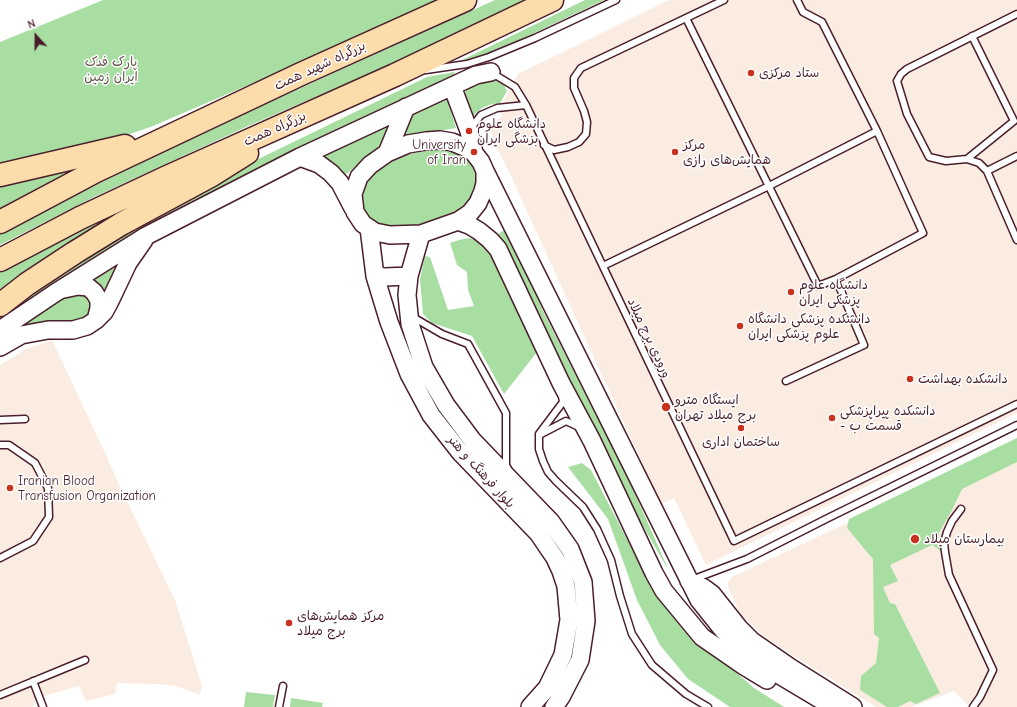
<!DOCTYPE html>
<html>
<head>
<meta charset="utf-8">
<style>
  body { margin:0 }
  #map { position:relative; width:1017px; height:707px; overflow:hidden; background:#fff; font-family:"Comic Neue",sans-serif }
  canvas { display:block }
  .north { position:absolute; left:16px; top:16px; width:40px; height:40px; -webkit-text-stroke:3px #fff; paint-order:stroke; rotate:339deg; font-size:11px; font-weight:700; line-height:16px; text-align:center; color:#4a1f2b }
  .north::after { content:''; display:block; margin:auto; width:14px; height:18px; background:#4a1f2b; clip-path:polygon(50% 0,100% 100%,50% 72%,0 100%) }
</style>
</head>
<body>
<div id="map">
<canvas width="1017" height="707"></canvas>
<div class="north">N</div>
</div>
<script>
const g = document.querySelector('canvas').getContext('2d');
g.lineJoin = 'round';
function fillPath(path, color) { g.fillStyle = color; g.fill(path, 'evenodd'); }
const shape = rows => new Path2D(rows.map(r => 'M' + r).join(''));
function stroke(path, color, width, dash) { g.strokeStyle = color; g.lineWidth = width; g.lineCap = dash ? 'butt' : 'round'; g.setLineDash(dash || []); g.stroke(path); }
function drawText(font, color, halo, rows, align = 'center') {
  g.font = font + ' "Comic Neue","Playpen Sans Arabic",sans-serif'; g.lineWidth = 3; g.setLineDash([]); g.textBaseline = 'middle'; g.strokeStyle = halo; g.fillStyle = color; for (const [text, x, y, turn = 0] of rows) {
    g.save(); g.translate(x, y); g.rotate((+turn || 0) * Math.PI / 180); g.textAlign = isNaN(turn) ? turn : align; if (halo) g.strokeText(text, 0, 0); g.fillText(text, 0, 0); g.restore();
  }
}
const built = shape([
  [669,0,1017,0,1017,413,706,565,674,498,661,504,509,172,494,142,490,129,494,122,501,117,502,105,518,74],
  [52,340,106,455,121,489,175,600,202,686,200,695,176,686,155,684,117,683,115,694,86,701,79,686,47,695,35,701,34,705,31,707,0,707,0,365,26,349],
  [1017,439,1017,707,969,707,954,691,911,707,876,707,786,651,763,635,740,614,728,587,728,582,732,577,894,501]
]);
const green = shape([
  [103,0,437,0,325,52,153,126,104,143,0,167,0,42],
  [495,0,524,0,405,58,246,127,92,198,0,245,0,234,63,201,215,127],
  [585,0,604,0,505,47,481,56,460,61],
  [454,72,455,78,0,324,0,315,79,258,242,167,427,77],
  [484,77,497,79,504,85,507,91,500,103,492,104,482,108,472,117,465,101,465,93,469,84],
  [447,99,456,128,401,137,407,118,419,107,434,100],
  [391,121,382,144,343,177,321,156],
  [437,149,461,154,471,163,477,176,477,189,464,208,437,223,410,229,387,228,374,223,365,214,361,198,368,179,386,164,410,154],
  [91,161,30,192,0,208,0,184],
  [212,167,0,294,0,272,81,230],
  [509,227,542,309,629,480,669,571,640,521,508,253,495,236],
  [469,238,481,241,492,252,537,352,504,394,472,336,432,323,423,314,420,279,425,256,430,257,448,310,474,306,468,290,467,272,457,265,450,243,459,240],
  [135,247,104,303,88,282],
  [67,292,90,295,94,311,82,322,11,331],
  [1017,438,1017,462,962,489,953,508,939,533,941,551,932,545,890,565,898,581,883,587,890,603,895,604,940,693,916,704,910,701,898,707,887,707,860,690,861,676,876,663,879,638,874,634,873,559,847,528,849,519],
  [582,463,591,470,655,593,693,635,754,688,784,707,730,707,688,679,660,645,637,600,608,519,568,467],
  [246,692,275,695,273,707,244,707],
  [291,698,323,703,322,707,290,707]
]);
const lane = shape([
  [1017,14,907,69,901,74,897,81,907,114,929,157,946,161,967,159,979,163,987,171,1017,240],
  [686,18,818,286,836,279],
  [426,70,467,64,489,57,535,38,616,0],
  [492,73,515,87,526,105,734,541,1017,404],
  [471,128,481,115,497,108,526,105],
  [544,145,554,150,568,147,579,142,586,134,587,122,584,111,574,88,574,78,581,68,724,0],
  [967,159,1014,121,972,36],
  [987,171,1017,156],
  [603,266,769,186,877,131],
  [411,316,442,334,468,344,506,413,506,465,508,469],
  [786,381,864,345,836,279,923,233,877,131,822,22,803,12,797,0],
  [562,395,563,402,539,434,539,449,543,461,548,472,556,481,583,507,597,529,611,560,620,596,632,634,652,665,686,694,708,707],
  [0,420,25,419],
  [541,434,566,421,579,427],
  [0,445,9,445,35,463,48,488,49,517,33,541,0,558],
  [961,509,952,521,947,532,944,543,945,552,949,575,993,670,980,697,973,707],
  [694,579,747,559,828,518,1017,425],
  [33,681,43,707],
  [0,695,85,660],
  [279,707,283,686]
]);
const secondary = shape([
  [452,86,469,131,474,153],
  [440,140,452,142,469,149,474,153,481,162,485,171,485,183,483,191,478,203,470,213,458,221,421,234,390,235,375,232,363,224,355,212,353,194,359,177,370,165,387,153,408,144,426,141,440,140],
  [387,153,406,107],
  [300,157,319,164,331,173,340,183,353,208],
  [485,171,699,600,723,630,748,655,766,667,833,707],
  [458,221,469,225,479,231,490,240,498,249,561,383,592,441,654,573,664,591,702,637,744,666,767,680],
  [369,228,375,276,389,322,409,374,431,415,460,452,538,533,555,558,561,571,566,586,569,620,563,655,547,688,530,707],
  [421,234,409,276,407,295,410,324,424,367,446,405,473,441,551,522,570,549,583,582,586,621,580,660,561,697,554,707],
  [375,276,385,277,409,276],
  [64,289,78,286,88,287,94,292,99,300,99,308,96,320],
  [0,330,55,293,146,236,300,157,476,75,491,72],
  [0,347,21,335,48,330,73,330,87,326,96,320,104,312,109,303,128,263,144,240],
  [689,581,704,588,712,594,739,628,752,641,791,668,853,707]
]);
const highway = shape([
  [0,175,125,146],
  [0,222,96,171,301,74,465,0],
  [0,260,80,218,165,178,395,75,552,0],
  [0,305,27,284,74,253,121,224,212,175,247,153]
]);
const markers = [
  [751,73,4,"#c8321e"],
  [469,131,4,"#c8321e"],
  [474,152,4,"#c8321e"],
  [675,152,4,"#c8321e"],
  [791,292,4,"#c8321e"],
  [740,326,4,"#c8321e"],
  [910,379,4,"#c8321e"],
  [666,407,5,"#c8321e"],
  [832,418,4,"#c8321e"],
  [741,428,4,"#c8321e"],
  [10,488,4,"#c8321e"],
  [915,539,5,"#c8321e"],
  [289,623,4,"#c8321e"]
];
const parkNames = [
  ["پارک فدک",111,62],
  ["ایران زمین",111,77]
];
const streetNames = [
  ["بزرگراه شهید همت",320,66,-25],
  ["بزرگراه همت",275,129,-24],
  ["ورودی برج میلاد",649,338,65],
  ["بلوار فرهنگ و هنر",481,472,48]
];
const poiNames = [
  ["ستاد مرکزی",759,73],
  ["دانشگاه علوم",477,124],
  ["بزشگى ايران",477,139],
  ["University",466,145,"right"],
  ["of Iran",466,160,"right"],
  ["مرکز",683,145],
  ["همایش‌های رازی",683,160],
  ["دانشگاه علوم",799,285],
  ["پزشکی ایران",799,300],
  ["دانشکده پزشکی دانشگاه",748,319],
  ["علوم پزشکی ایران",748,334],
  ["دانشکده بهداشت",918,379],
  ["ایستگاه مترو",675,400],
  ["برج میلاد تهران",675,415],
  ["دانشکده پیراپزشکی",840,411],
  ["- قسمت ب",840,426],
  ["ساختمان اداری",741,442,"center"],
  ["Iranian Blood",18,481],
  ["Transfusion Organization",18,496],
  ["بیمارستان میلاد",924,539],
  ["مرکز همایش‌های",297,616],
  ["برج میلاد",297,631]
];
fillPath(built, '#fbece2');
fillPath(green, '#a8dea2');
stroke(lane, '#4a1f2b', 9);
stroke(secondary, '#4a1f2b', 20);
stroke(highway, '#4a1f2b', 25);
stroke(lane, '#fff', 6);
stroke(secondary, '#fff', 17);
stroke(highway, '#fddcac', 22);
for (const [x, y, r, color] of markers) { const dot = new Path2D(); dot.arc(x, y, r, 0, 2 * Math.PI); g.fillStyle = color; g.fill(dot); stroke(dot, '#fff', 1.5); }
drawText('13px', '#66584f', '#fff', parkNames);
drawText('13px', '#4a1f2b', '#fff', streetNames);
drawText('13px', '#4a1f2b', '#fff', poiNames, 'left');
</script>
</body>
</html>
